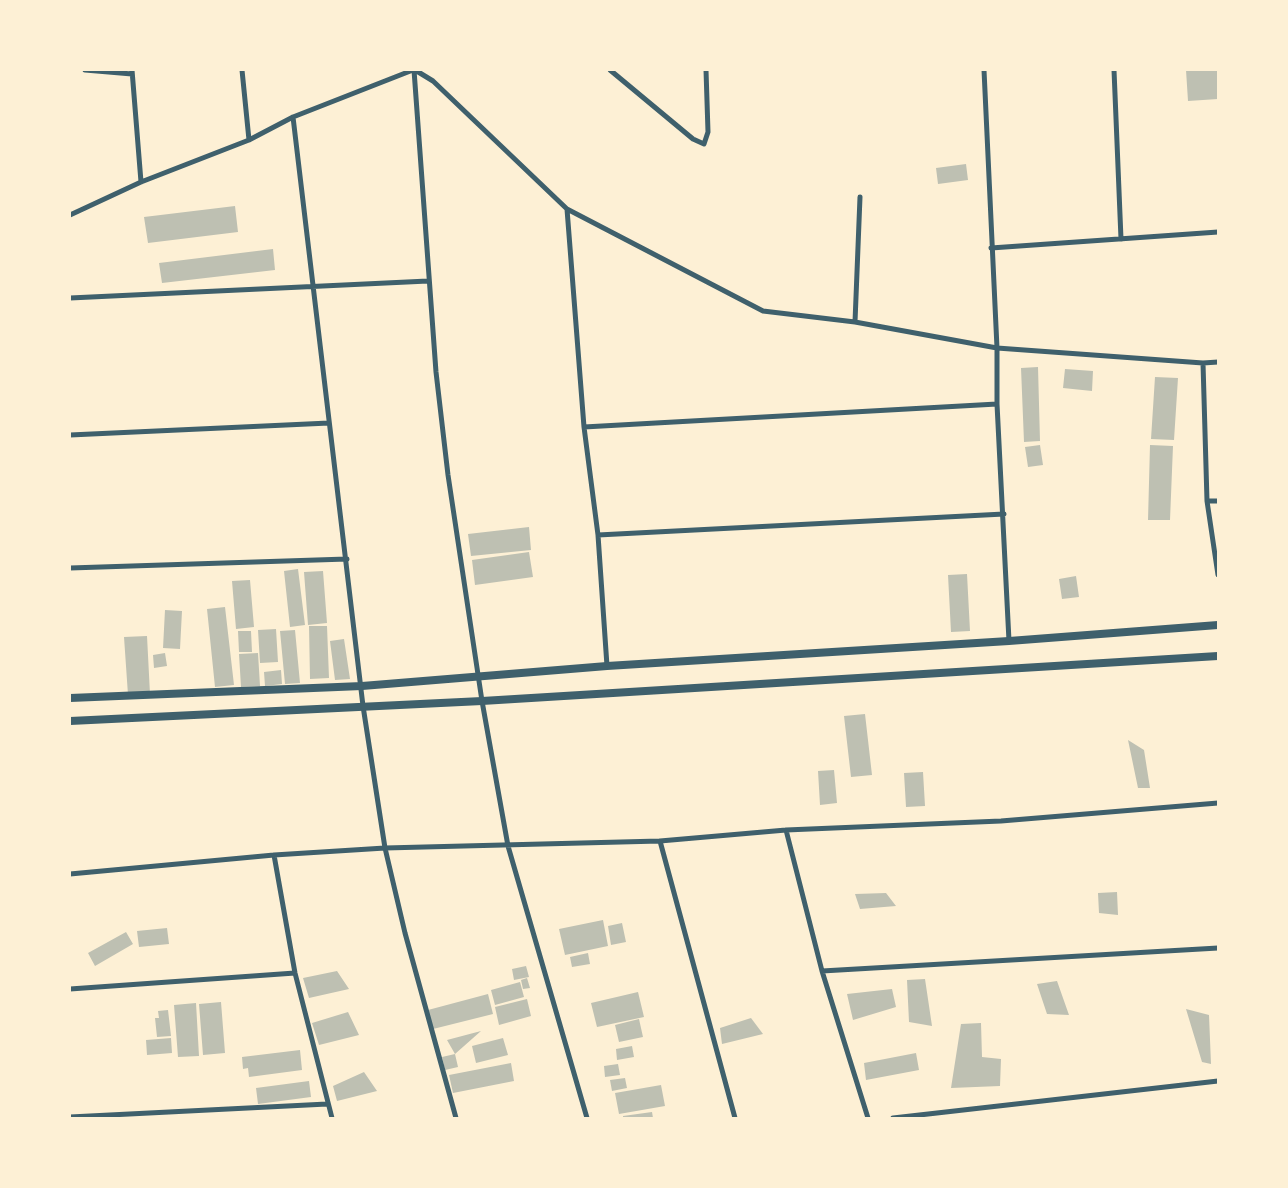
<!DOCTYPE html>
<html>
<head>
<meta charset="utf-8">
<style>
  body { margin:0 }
  #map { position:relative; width:1288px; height:1188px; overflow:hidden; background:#fdf0d5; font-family:"IBM Plex Sans",sans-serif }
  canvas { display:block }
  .frame { position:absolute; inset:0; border:71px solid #fdf0d5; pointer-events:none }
</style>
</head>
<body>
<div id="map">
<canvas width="1288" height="1188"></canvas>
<div class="frame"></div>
</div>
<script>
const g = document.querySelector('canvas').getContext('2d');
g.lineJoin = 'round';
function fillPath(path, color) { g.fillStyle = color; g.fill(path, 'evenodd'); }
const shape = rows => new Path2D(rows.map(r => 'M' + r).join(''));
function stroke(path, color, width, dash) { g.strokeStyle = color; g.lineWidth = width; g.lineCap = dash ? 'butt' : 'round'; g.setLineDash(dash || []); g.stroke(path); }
const building = shape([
  [1186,70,1218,70,1218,99,1188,101],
  [966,164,968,180,938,184,936,168],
  [235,206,238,232,148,243,144,217],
  [273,249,275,270,162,283,159,263],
  [1038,367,1040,441,1024,442,1021,368],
  [1065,369,1093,371,1092,391,1063,388],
  [1155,377,1178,378,1174,440,1151,439],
  [1040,445,1043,465,1028,467,1025,447],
  [1150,445,1173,446,1170,520,1148,520],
  [529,527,531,550,471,556,468,534],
  [529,552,533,577,475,585,472,560],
  [298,569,305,625,290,627,284,571],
  [323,571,327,623,308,625,304,572],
  [967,574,970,631,951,632,948,575],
  [1076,576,1079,597,1062,599,1059,579],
  [250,580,254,627,236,629,232,581],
  [225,607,234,685,215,687,207,609],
  [165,610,182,611,180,649,163,648],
  [309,626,327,626,329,678,310,679],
  [276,629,278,662,260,663,258,630],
  [295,630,300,683,285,684,280,631],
  [238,631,251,631,252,652,239,652],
  [147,636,150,694,128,695,124,637],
  [344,639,350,679,335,680,330,641],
  [165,653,167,666,154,668,153,655],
  [258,653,260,686,241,687,239,654],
  [281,670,282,684,265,686,264,672],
  [865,714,872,775,851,777,844,716],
  [1128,740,1144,750,1150,788,1138,788],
  [834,770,837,803,820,805,818,771],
  [923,772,925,806,906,807,904,773],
  [1117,892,1118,915,1099,913,1098,893],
  [886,893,896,906,860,909,855,894],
  [603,920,608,946,565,955,559,929],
  [622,923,626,942,611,945,608,926],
  [167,928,169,944,139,947,137,931],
  [126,932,133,944,95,966,88,953],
  [588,953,590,964,572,967,570,957],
  [526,966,529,977,514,980,512,969],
  [337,971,349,989,309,998,303,978],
  [527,978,530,988,523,989,521,980],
  [925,979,932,1026,909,1022,907,980],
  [1057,981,1069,1015,1047,1014,1037,984],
  [520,982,524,997,495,1005,491,990],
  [892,989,896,1007,853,1020,847,994],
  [638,992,644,1017,597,1027,591,1003],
  [488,994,493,1014,433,1029,428,1010],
  [527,999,531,1016,499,1025,495,1007],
  [221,1002,225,1053,203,1055,199,1004],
  [196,1003,199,1056,178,1057,174,1005],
  [1186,1009,1209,1015,1211,1064,1202,1062],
  [168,1010,171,1036,157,1037,155,1018,159,1018,158,1011],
  [348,1012,359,1035,319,1045,312,1023],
  [751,1018,763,1034,722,1044,720,1028],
  [639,1019,643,1037,619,1042,615,1025],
  [981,1023,982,1057,1001,1059,1000,1086,951,1088,961,1024],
  [481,1031,455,1054,447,1040],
  [171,1038,172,1053,147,1055,146,1040],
  [503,1038,508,1055,476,1063,472,1046],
  [632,1046,634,1057,617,1060,616,1049],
  [300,1050,302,1070,249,1077,248,1068,243,1069,242,1057],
  [916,1053,919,1070,866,1080,864,1063],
  [455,1054,458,1067,445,1070,442,1057],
  [511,1063,514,1081,453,1093,449,1075],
  [618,1064,620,1075,605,1077,604,1066],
  [364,1072,377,1091,337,1101,333,1086],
  [625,1078,627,1088,612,1091,610,1080],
  [309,1081,311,1097,258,1104,256,1088],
  [661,1085,665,1106,619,1114,615,1093],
  [652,1112,653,1118,623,1118,623,1116]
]);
const minor = shape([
  [85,70,132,74],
  [132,70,141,182],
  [242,70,249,140],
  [414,70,436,372,448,475,482,701,508,846,587,1118],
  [415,70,433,81,567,209,763,311,855,322,997,348,1203,363,1218,362],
  [610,70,693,139,704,144,708,132,706,70],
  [984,70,997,348,997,404,1009,641],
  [1114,70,1121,239],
  [293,117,363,706,385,848,405,933,456,1118],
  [567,209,584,427,598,535,607,666],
  [70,215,141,182,249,140,293,117,413,70],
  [991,248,1218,232],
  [70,298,428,281],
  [855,322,860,197],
  [1203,363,1207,501,1218,575],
  [584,427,997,404],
  [70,435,329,423],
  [1207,501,1218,501],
  [598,535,1004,514],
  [70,568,347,559],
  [786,830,822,971,868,1118],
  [660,841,735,1118],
  [274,855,295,973,332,1118],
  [70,874,274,855,385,848,660,841,786,830,1001,821,1218,803],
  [822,971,1218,948],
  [70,989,295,973],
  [70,1117,327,1104],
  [893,1118,1218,1081]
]);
const tertiary = shape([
  [70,698,362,686,607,666,1009,641,1218,625],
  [70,721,482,701,1218,656]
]);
fillPath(building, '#bec0b2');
stroke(minor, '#3f606c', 5);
stroke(tertiary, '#3f606c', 8);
</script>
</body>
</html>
